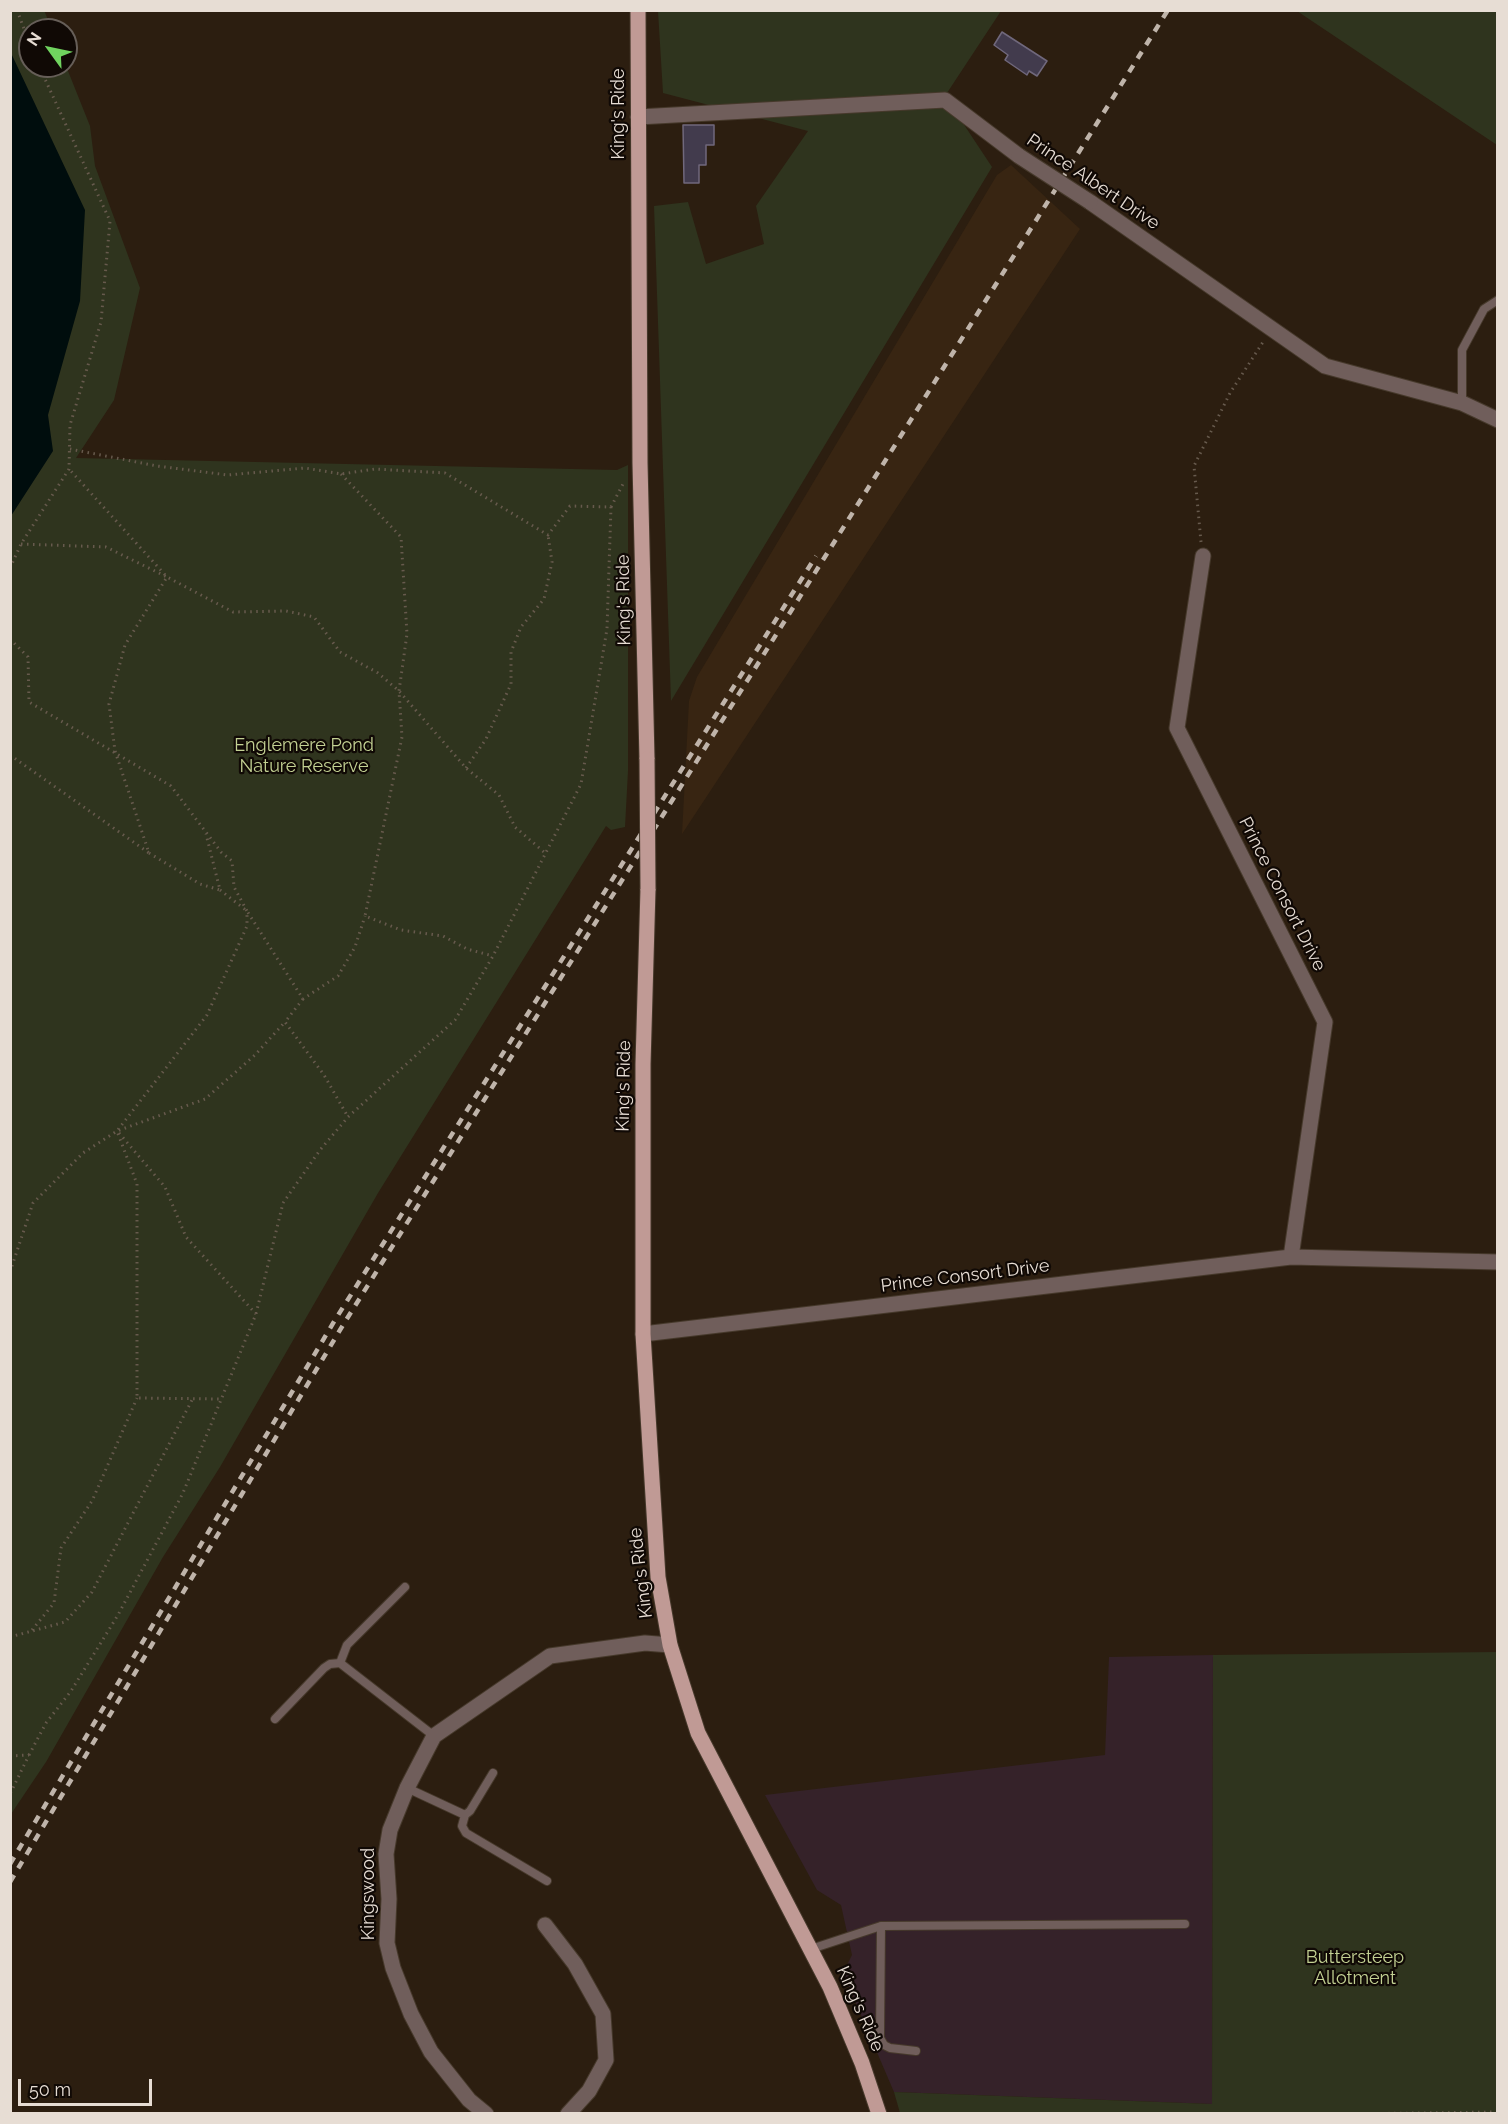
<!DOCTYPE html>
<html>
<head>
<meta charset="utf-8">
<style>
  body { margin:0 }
  #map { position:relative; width:1508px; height:2124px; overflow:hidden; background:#2c1e10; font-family:Raleway,sans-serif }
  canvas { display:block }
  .frame { position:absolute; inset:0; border:12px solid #e7ddd4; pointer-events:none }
  .north { position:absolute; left:18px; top:18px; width:60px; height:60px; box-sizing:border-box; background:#100905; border:2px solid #665e58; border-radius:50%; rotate:303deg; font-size:16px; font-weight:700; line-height:24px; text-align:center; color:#e7ddd4 }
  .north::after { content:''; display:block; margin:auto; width:21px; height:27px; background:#70d35f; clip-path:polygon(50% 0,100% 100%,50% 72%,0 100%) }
  .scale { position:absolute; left:18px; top:2079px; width:134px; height:27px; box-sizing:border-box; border:3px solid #e7ddd4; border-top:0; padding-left:8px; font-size:18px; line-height:21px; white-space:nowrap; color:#e7ddd4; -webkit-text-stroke:4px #100905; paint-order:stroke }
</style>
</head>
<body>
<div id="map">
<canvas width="1508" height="2124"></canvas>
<div class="frame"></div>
<div class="north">N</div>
<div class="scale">50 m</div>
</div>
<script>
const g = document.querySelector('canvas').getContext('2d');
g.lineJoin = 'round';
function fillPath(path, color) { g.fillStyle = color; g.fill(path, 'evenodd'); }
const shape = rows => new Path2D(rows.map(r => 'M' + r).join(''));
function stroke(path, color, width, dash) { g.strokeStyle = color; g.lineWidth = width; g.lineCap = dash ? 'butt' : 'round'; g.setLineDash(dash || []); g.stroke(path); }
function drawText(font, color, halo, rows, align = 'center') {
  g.font = font + ' Raleway,sans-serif'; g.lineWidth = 4.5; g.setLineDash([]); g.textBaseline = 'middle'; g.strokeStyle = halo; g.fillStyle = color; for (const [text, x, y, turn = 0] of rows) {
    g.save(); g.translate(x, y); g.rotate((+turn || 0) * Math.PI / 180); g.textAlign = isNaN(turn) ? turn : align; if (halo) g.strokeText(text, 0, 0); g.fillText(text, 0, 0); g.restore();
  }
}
const commercial = shape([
  [1213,1655,1212,2104,894,2092,843,1973,852,1955,841,1905,817,1890,765,1795,1105,1755,1109,1657]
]);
const built = shape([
  [1011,165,1080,229,682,834,689,701,697,677,997,175]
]);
const green = shape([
  [44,10,52,30,30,30,30,66,66,66,90,126,95,166,140,288,114,400,76,458,617,470,628,465,628,771,625,827,611,830,606,826,378,1193,220,1467,163,1557,46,1762,11,1814,10,11],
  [658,11,1001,11,945,96,992,167,671,701,654,206,688,202,706,264,764,244,756,206,808,131,663,93],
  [1297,11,1497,11,1497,145],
  [1497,1652,1497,2113,900,2113,894,2092,1212,2104,1213,1655]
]);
const water = shape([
  [11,53,85,210,80,301,48,415,53,451,11,516]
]);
const building = shape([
  [1002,32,1047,61,1037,76,1029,71,1027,75,1005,60,1008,55,994,45,1002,32],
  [683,125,714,125,714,145,706,145,706,165,699,165,699,183,684,183,683,125]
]);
const path = shape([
  [17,10,30,45],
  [341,474,401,537,407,634,399,691,402,737,365,916,401,930,443,936,467,949,493,956],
  [611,507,624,482],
  [1201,542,1194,466,1230,393,1263,342],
  [21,544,106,547,167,577,69,469],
  [10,568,21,544,69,469,70,425,101,322,110,221,39,66],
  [10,639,28,657,29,702,171,786,221,852,232,861,234,887,247,911,247,926,207,1015,117,1131,137,1184,137,1398,221,1399],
  [10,755,149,853,115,751,109,704,125,645,167,577,233,612,286,611,314,617,340,652,378,673,399,691,466,768,499,795,515,827,544,852],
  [466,768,486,739,511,684,511,652,521,627,544,599,552,562,548,535],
  [149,853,200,884,220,890,206,834],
  [220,890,247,911,303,999,338,976,355,947,365,916],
  [303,999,285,1022,324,1075,348,1117],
  [119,1133,165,1187,186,1237,256,1314],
  [10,1272,33,1203,83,1153,117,1131,205,1099,255,1055,285,1022],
  [32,1630,54,1603,61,1548,92,1501,137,1398],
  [10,1637,65,1622,92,1592,192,1400],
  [29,1755,46,1723,71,1691,118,1615,183,1493,256,1314,283,1203,320,1150,348,1117,455,1020,493,956,581,784,607,629,611,507,570,506,548,535,445,473,375,469,341,474,305,468,228,475,157,466,70,449],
  [10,1756,29,1755,10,1794],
  [1340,2114,1498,2112]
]);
const service = shape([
  [1462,403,1462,350,1484,309,1498,300],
  [340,1663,347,1645,405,1587],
  [275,1719,324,1668,330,1664,340,1663,434,1736],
  [407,1788,465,1815,470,1811,493,1773],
  [465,1815,462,1826,466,1833,547,1881],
  [881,1926,880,2038,884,2045,890,2048,916,2051],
  [811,1949,881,1926,1185,1924]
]);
const minor = shape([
  [638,117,945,100,1019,156],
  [1090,202,1325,366,1462,403,1498,420],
  [1203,556,1177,728,1325,1022,1291,1257],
  [643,1334,1291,1257,1498,1262],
  [545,1925,575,1964,603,2014,606,2060,589,2091,568,2114],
  [486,2114,469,2100,431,2052,411,2014,393,1968,387,1943,389,1899,386,1854,390,1830,407,1788,434,1736,550,1656,645,1643,670,1645]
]);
const primary = shape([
  [638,10,640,463,647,759],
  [648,889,643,1064,643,1334,658,1577,670,1645,698,1733,830,1987,862,2063,879,2114]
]);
const rail = shape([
  [10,1864,335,1320,816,556],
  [10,1882,343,1325,1168,10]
]);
const minorBridge = shape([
  [1019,156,1090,202]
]);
const primaryBridge = shape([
  [647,759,648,889]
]);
const streetNames = [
  ["King's Ride",619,114,-90],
  ["Prince Albert Drive",1093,182,34],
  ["King's Ride",624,600,-91],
  ["Prince Consort Drive",1282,894,63],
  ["King's Ride",624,1086,-89],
  ["Prince Consort Drive",965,1276,-7],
  ["King's Ride",641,1573,-97],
  ["Kingswood",369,1894,-90],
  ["King's Ride",860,2009,66]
];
const parkNames = [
  ["Englemere Pond",304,746],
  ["Nature Reserve",304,767],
  ["Buttersteep",1355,1958],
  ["Allotment",1355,1979]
];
fillPath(commercial, '#352229');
fillPath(built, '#382512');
fillPath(green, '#2f341e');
fillPath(water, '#000d0d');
fillPath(building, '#423b4d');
stroke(building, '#70687c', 1.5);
stroke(service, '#46392b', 10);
stroke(minor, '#46392b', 17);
stroke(primary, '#46392b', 17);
stroke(path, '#675a4d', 3, [1.5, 4.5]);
stroke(service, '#705e5b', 8);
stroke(minor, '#705e5b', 15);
stroke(primary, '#c09a95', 15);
stroke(rail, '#bfb4aa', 4.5, [8, 8]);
stroke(minorBridge, '#46392b', 17, []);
stroke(primaryBridge, '#46392b', 17, []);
stroke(minorBridge, '#705e5b', 15);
stroke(primaryBridge, '#c09a95', 15);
drawText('18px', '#e7ddd4', '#100905', streetNames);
drawText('18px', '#c3d193', '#100905', parkNames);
</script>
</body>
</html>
